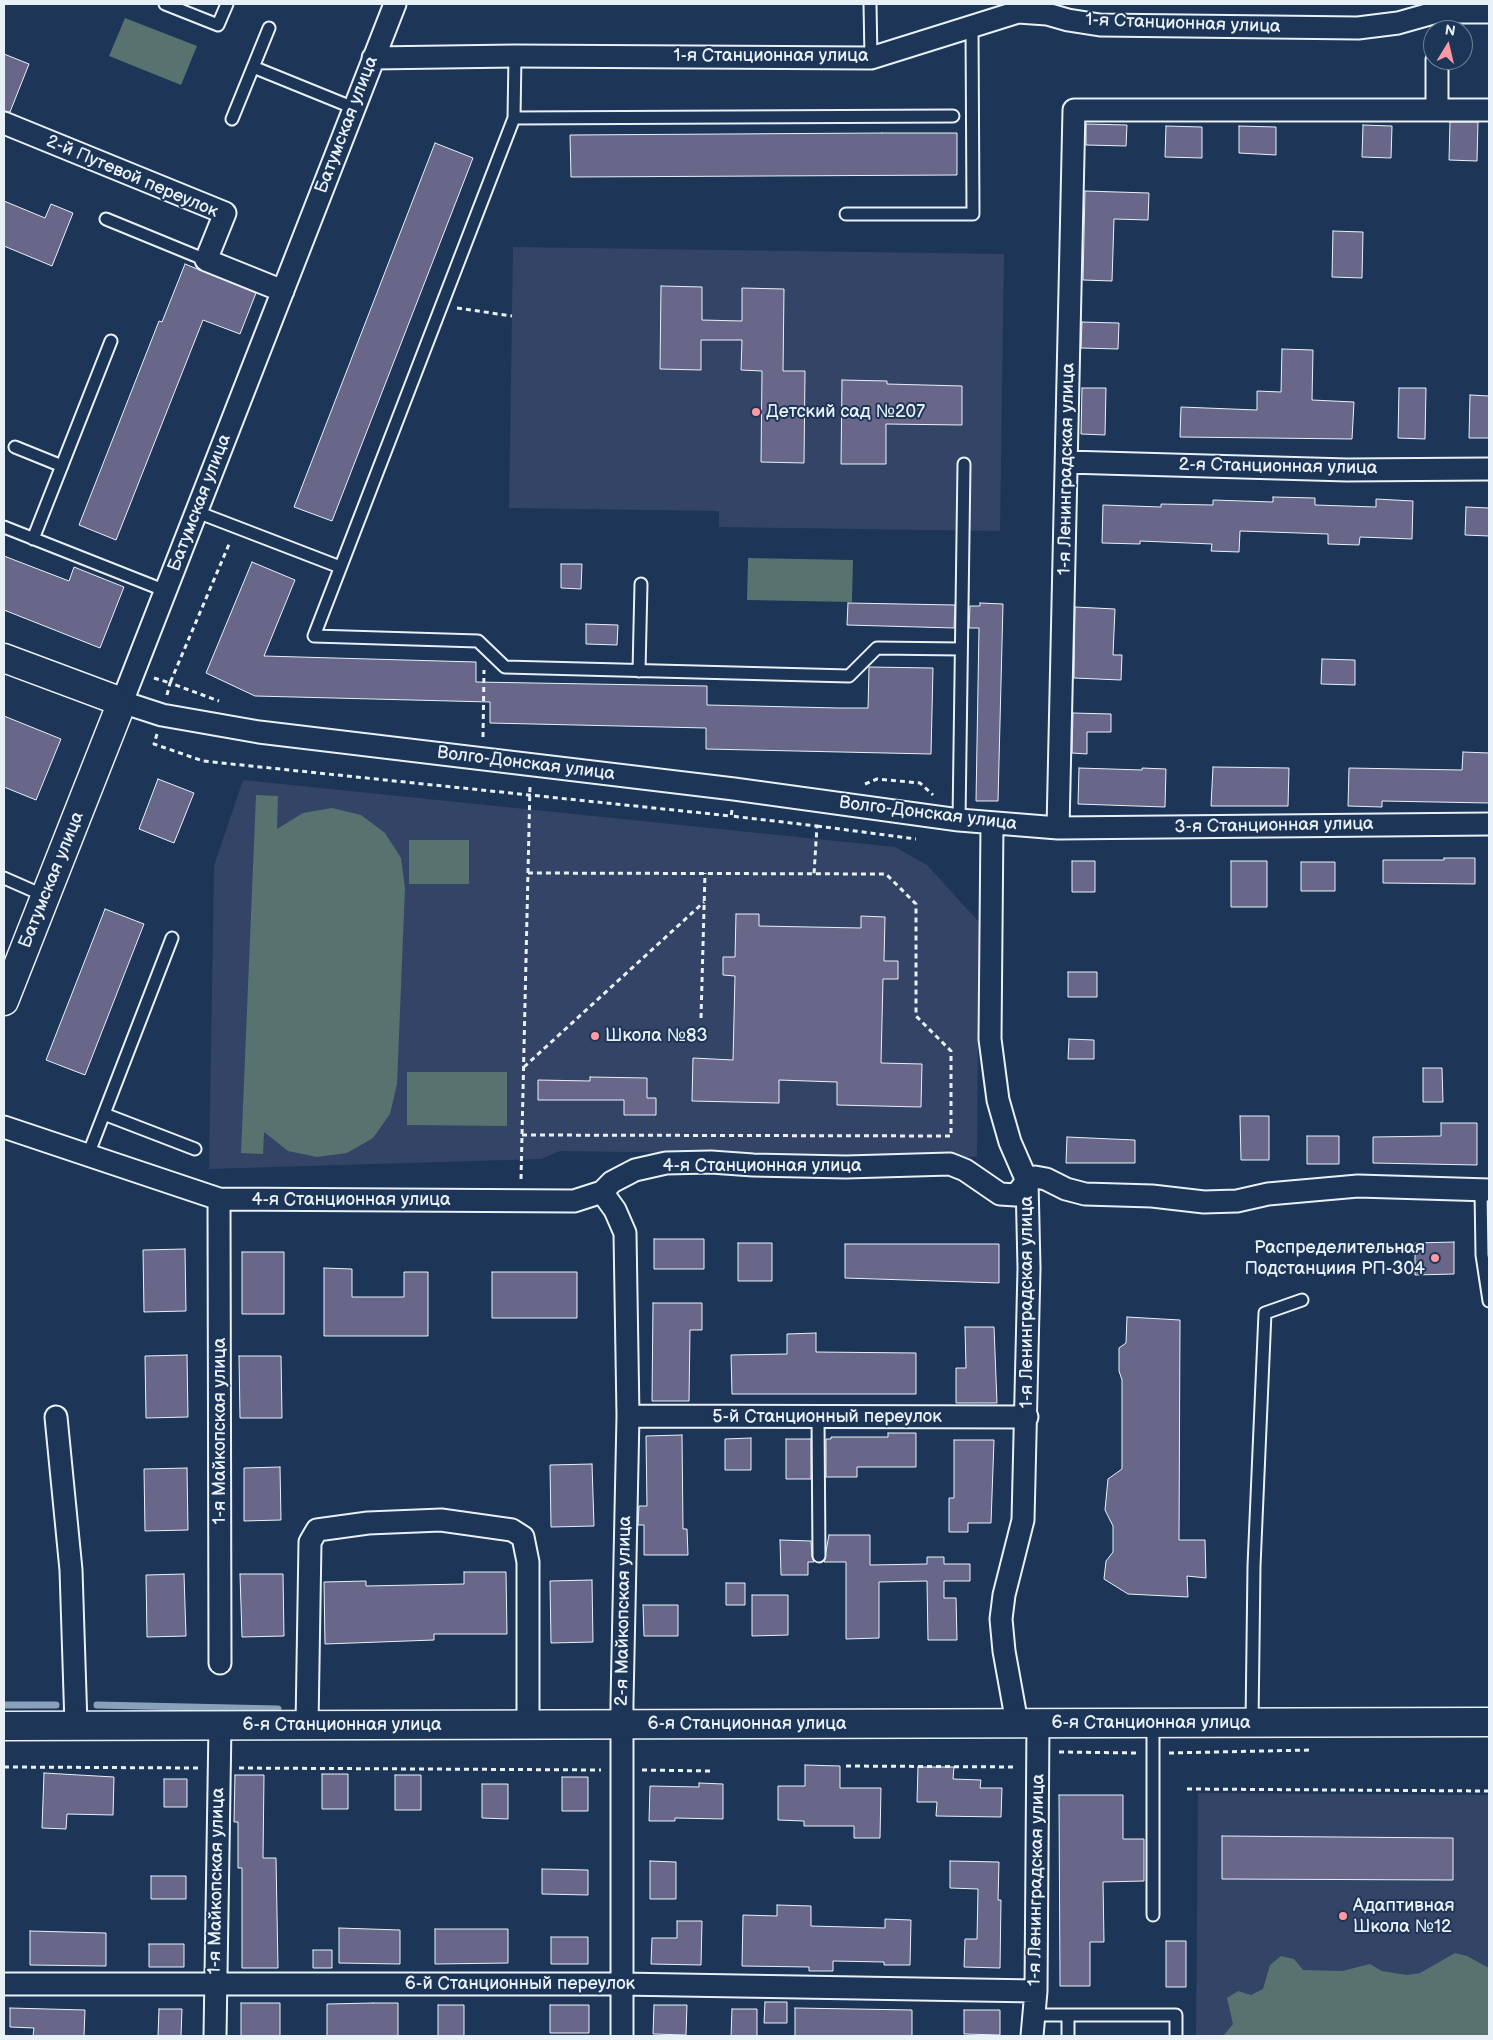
<!DOCTYPE html>
<html>
<head>
<meta charset="utf-8">
<style>
  body { margin:0 }
  #map { position:relative; width:1493px; height:2040px; overflow:hidden; background:#1d3557; font-family:"Balsamiq Sans",sans-serif }
  canvas { display:block }
  .frame { position:absolute; inset:0; border:5px solid #e8f1f8; pointer-events:none }
  .north { position:absolute; left:1423px; top:20px; width:50px; height:50px; box-sizing:border-box; background:#1d3557; border:1px solid #6e8097; border-radius:50%; rotate:9deg; font-size:14px; font-weight:700; line-height:20px; text-align:center; color:#e8f1f8 }
  .north::after { content:''; display:block; margin:auto; width:18px; height:22px; background:#ff9aa2; clip-path:polygon(50% 0,100% 100%,50% 72%,0 100%) }
</style>
</head>
<body>
<div id="map">
<canvas width="1493" height="2040"></canvas>
<div class="frame"></div>
<div class="north">N</div>
</div>
<script>
const g = document.querySelector('canvas').getContext('2d');
g.lineJoin = 'round';
function fillPath(path, color) { g.fillStyle = color; g.fill(path, 'evenodd'); }
const shape = rows => new Path2D(rows.map(r => 'M' + r).join(''));
function stroke(path, color, width, dash) { g.strokeStyle = color; g.lineWidth = width; g.lineCap = dash ? 'butt' : 'round'; g.setLineDash(dash || []); g.stroke(path); }
function drawText(font, color, halo, rows, align = 'center') {
  g.font = font + ' "Balsamiq Sans",sans-serif'; g.lineWidth = 4; g.setLineDash([]); g.textBaseline = 'middle'; g.strokeStyle = halo; g.fillStyle = color; for (const [text, x, y, turn = 0] of rows) {
    g.save(); g.translate(x, y); g.rotate((+turn || 0) * Math.PI / 180); g.textAlign = isNaN(turn) ? turn : align; if (halo) g.strokeText(text, 0, 0); g.fillText(text, 0, 0); g.restore();
  }
}
const built = shape([
  [513,247,1004,254,1000,531,719,527,719,511,509,508],
  [243,780,895,847,927,865,979,922,977,1157,560,1151,541,1159,209,1169,214,866],
  [1198,1793,1489,1795,1489,2036,1196,2036]
]);
const green = shape([
  [125,18,197,46,181,85,109,56],
  [748,558,853,560,852,602,747,600],
  [256,795,278,796,277,829,303,813,332,808,361,815,385,833,401,858,405,888,397,1084,390,1114,373,1138,347,1153,317,1157,288,1151,264,1132,263,1154,241,1153],
  [409,840,469,840,469,884,409,884],
  [407,1072,507,1072,507,1126,407,1125],
  [1455,1953,1467,1956,1489,1968,1489,2036,1223,2036,1233,2024,1227,1998,1238,1991,1251,1995,1263,1989,1270,1965,1281,1956,1294,1959,1303,1970,1342,1971,1370,1964,1382,1971,1407,1975,1420,1973]
]);
const stream = shape([
  [4,1705,56,1705],
  [97,1705,278,1709]
]);
const building = shape([
  [4,54,29,64,10,112,4,111,4,54],
  [1450,122,1478,122,1477,161,1449,160,1450,122],
  [1086,124,1127,125,1126,146,1086,145,1086,124],
  [1363,125,1392,126,1391,158,1362,157,1363,125],
  [1166,126,1202,127,1202,158,1165,157,1166,126],
  [1239,126,1276,127,1276,155,1239,153,1239,126],
  [882,133,957,133,957,175,571,177,570,135,882,133],
  [435,143,473,158,332,521,294,507,435,143],
  [1085,191,1149,193,1148,220,1114,219,1112,281,1083,280,1085,191],
  [4,201,45,218,51,204,73,213,52,266,4,246,4,201],
  [1333,231,1363,232,1362,278,1332,277,1333,231],
  [185,264,256,293,240,334,203,320,116,540,79,525,159,321,162,322,185,264],
  [661,286,702,287,702,320,742,321,742,288,784,289,783,371,805,371,804,463,761,462,762,371,741,370,742,340,701,340,701,370,660,369,661,286],
  [1082,322,1119,323,1118,349,1081,348,1082,322],
  [1282,349,1313,350,1312,400,1354,402,1352,439,1180,437,1181,407,1257,410,1257,391,1281,392,1282,349],
  [842,380,887,381,887,384,962,386,962,425,886,424,886,464,841,464,842,380],
  [1082,388,1106,388,1105,435,1081,434,1082,388],
  [1399,388,1426,388,1425,439,1398,438,1399,388],
  [1470,395,1489,396,1489,438,1469,438,1470,395],
  [1273,497,1315,498,1315,505,1376,507,1376,499,1413,501,1412,539,1360,537,1359,545,1328,544,1328,534,1240,531,1239,552,1211,551,1212,544,1140,541,1140,544,1102,543,1103,505,1161,507,1161,504,1213,505,1213,500,1273,502,1273,497],
  [1466,507,1489,508,1489,536,1465,535,1466,507],
  [4,556,69,581,74,567,124,587,100,648,4,610,4,556],
  [252,562,295,580,264,656,476,662,476,682,707,686,707,705,839,708,868,708,869,667,933,668,931,754,706,749,706,728,490,723,490,702,255,696,206,673,252,562],
  [561,564,582,564,581,589,561,588,561,564],
  [848,603,955,605,954,628,847,625,848,603],
  [980,603,1003,604,998,801,976,801,979,628,969,628,970,606,980,606,980,603],
  [1075,607,1115,609,1113,655,1122,655,1121,680,1074,678,1075,607],
  [586,624,618,625,617,645,586,644,586,624],
  [1322,659,1355,660,1355,685,1321,684,1322,659],
  [1073,713,1111,714,1111,732,1087,732,1087,754,1072,753,1073,713],
  [4,716,61,739,36,800,4,787,4,716],
  [1463,752,1489,753,1489,803,1382,801,1382,807,1348,806,1349,768,1462,770,1463,752],
  [1213,767,1289,768,1288,806,1211,806,1213,767],
  [1079,768,1142,770,1142,768,1166,769,1165,807,1078,804,1079,768],
  [158,779,194,793,174,843,139,829,158,779],
  [1444,858,1475,858,1475,884,1383,883,1383,860,1444,860,1444,858],
  [1072,861,1095,861,1095,892,1072,892,1072,861],
  [1231,861,1267,861,1267,907,1231,907,1231,861],
  [1301,862,1335,862,1335,891,1301,891,1301,862],
  [105,909,144,924,85,1075,46,1060,105,909],
  [736,914,759,914,759,926,861,928,861,916,885,917,884,961,898,961,898,979,883,979,881,1063,922,1064,921,1107,837,1105,837,1082,779,1080,779,1103,692,1101,693,1058,733,1060,735,976,723,975,723,957,735,957,736,914],
  [1068,972,1097,972,1097,997,1068,997,1068,972],
  [1069,1039,1094,1040,1094,1059,1068,1059,1069,1039],
  [1423,1068,1442,1068,1443,1102,1423,1102,1423,1068],
  [590,1077,647,1078,647,1098,656,1098,656,1115,624,1115,624,1100,538,1100,538,1080,590,1081,590,1077],
  [1240,1116,1269,1116,1269,1160,1241,1160,1240,1116],
  [1441,1123,1477,1123,1477,1165,1373,1163,1373,1137,1441,1136,1441,1123],
  [1307,1136,1339,1136,1339,1164,1307,1164,1307,1136],
  [1067,1137,1135,1140,1135,1163,1066,1163,1067,1137],
  [654,1239,704,1239,704,1269,654,1269,654,1239],
  [1454,1242,1454,1274,1415,1275,1415,1243,1454,1242],
  [738,1243,772,1243,772,1281,738,1281,738,1243],
  [845,1244,999,1244,999,1283,845,1278,845,1244],
  [185,1249,186,1311,144,1312,143,1250,185,1249],
  [242,1252,284,1252,284,1314,242,1314,242,1252],
  [324,1268,352,1269,352,1297,404,1297,404,1272,428,1272,428,1336,324,1336,324,1268],
  [492,1272,577,1272,577,1318,492,1318,492,1272],
  [653,1303,702,1303,702,1330,690,1330,689,1401,652,1401,653,1303],
  [1127,1317,1180,1320,1179,1540,1205,1540,1206,1578,1187,1576,1188,1597,1128,1594,1104,1579,1106,1561,1113,1552,1113,1526,1105,1510,1108,1479,1122,1469,1122,1380,1119,1371,1119,1348,1126,1343,1127,1317],
  [965,1327,994,1327,997,1403,956,1403,956,1368,966,1368,965,1327],
  [816,1333,816,1352,916,1353,916,1394,732,1394,731,1355,787,1354,787,1334,816,1333],
  [187,1355,188,1417,146,1418,145,1356,187,1355],
  [239,1356,281,1356,282,1418,240,1418,239,1356],
  [888,1433,916,1433,916,1467,857,1467,857,1477,826,1477,826,1439,831,1439,831,1437,888,1437,888,1433],
  [682,1435,683,1529,687,1529,688,1555,644,1555,644,1525,638,1525,639,1506,647,1506,646,1436,682,1435],
  [751,1438,751,1470,725,1470,725,1439,751,1438],
  [786,1439,811,1439,811,1479,786,1479,786,1439],
  [954,1440,994,1440,991,1523,968,1523,968,1532,949,1532,949,1498,954,1498,954,1440],
  [592,1464,594,1526,551,1527,550,1465,592,1464],
  [280,1467,281,1520,244,1521,244,1468,280,1467],
  [187,1468,188,1530,145,1531,144,1469,187,1468],
  [829,1535,870,1535,870,1565,927,1564,927,1557,944,1557,944,1564,970,1564,970,1581,944,1581,944,1598,956,1598,957,1640,928,1640,927,1581,879,1582,879,1638,846,1639,846,1562,824,1562,829,1535],
  [780,1540,811,1541,812,1557,814,1562,808,1562,808,1575,781,1575,780,1540],
  [464,1572,506,1572,507,1634,434,1634,434,1640,325,1644,324,1582,366,1581,366,1586,464,1584,464,1572],
  [184,1574,186,1636,147,1637,146,1575,184,1574],
  [240,1574,283,1574,284,1636,242,1637,240,1574],
  [592,1580,593,1642,551,1643,550,1581,592,1580],
  [726,1583,745,1583,745,1605,726,1605,726,1583],
  [752,1595,788,1595,788,1635,752,1636,752,1595],
  [643,1605,678,1605,678,1636,644,1636,643,1605],
  [805,1765,840,1766,840,1788,881,1788,880,1838,854,1838,854,1826,804,1826,804,1821,778,1820,778,1786,805,1786,805,1765],
  [918,1767,954,1767,953,1779,981,1780,980,1788,1002,1788,1001,1817,936,1816,937,1802,917,1802,918,1767],
  [44,1773,114,1777,113,1815,67,1814,66,1829,42,1828,44,1773],
  [322,1774,348,1774,348,1809,322,1809,322,1774],
  [235,1775,264,1775,263,1858,276,1858,278,1968,242,1968,242,1868,238,1868,238,1822,234,1822,235,1775],
  [395,1775,421,1775,421,1810,395,1810,395,1775],
  [562,1777,588,1777,588,1811,562,1811,562,1777],
  [164,1779,187,1779,187,1807,164,1807,164,1779],
  [699,1783,723,1784,723,1819,675,1818,675,1821,649,1821,650,1786,699,1787,699,1783],
  [482,1784,508,1784,508,1819,482,1818,482,1784],
  [1059,1795,1123,1795,1123,1839,1144,1839,1144,1881,1103,1882,1104,1942,1090,1942,1090,1986,1060,1986,1059,1795],
  [1222,1836,1453,1838,1453,1880,1222,1879,1222,1836],
  [650,1861,676,1862,676,1899,650,1899,650,1861],
  [950,1861,999,1862,998,1900,1001,1900,1000,1968,964,1967,965,1939,977,1939,978,1889,950,1888,950,1861],
  [542,1869,588,1870,588,1895,542,1894,542,1869],
  [151,1876,186,1876,186,1899,151,1899,151,1876],
  [777,1905,811,1906,811,1926,885,1928,885,1919,911,1920,910,1965,884,1965,884,1962,833,1961,833,1971,809,1971,809,1967,742,1966,743,1915,777,1916,777,1905],
  [677,1921,702,1921,701,1965,651,1964,652,1938,677,1938,677,1921],
  [339,1928,400,1930,400,1964,339,1963,339,1928],
  [435,1929,508,1929,508,1963,435,1964,435,1929],
  [30,1931,106,1933,106,1966,30,1965,30,1931],
  [551,1937,588,1937,588,1964,551,1964,551,1937],
  [1166,1941,1186,1941,1186,1987,1166,1987,1166,1941],
  [149,1944,184,1944,184,1967,149,1967,149,1944],
  [313,1950,332,1950,332,1968,313,1968,313,1950],
  [765,2002,787,2002,787,2023,764,2023,765,2002],
  [241,2003,280,2003,280,2036,241,2036,241,2003],
  [373,2003,398,2003,398,2036,327,2036,327,2004,373,2003],
  [438,2005,464,2005,464,2036,438,2036,438,2005],
  [550,2005,589,2005,589,2033,550,2033,550,2005],
  [654,2005,687,2005,686,2035,653,2034,654,2005],
  [10,2008,85,2010,84,2036,33,2036,34,2028,10,2027,10,2008],
  [795,2008,912,2010,912,2036,795,2036,795,2008],
  [159,2009,182,2009,181,2036,158,2036,159,2009],
  [732,2009,757,2009,757,2036,731,2036,732,2009],
  [964,2010,1000,2010,1000,2035,964,2034,964,2010]
]);
const path = shape([
  [457,308,512,316],
  [154,678,170,683,230,542],
  [167,695,170,683,219,701],
  [157,734,154,744,203,761,731,816],
  [483,737,484,670],
  [865,784,877,779,920,783,933,795],
  [732,810,731,816,817,826,814,874],
  [817,826,916,839],
  [701,1018,705,873],
  [524,1067,704,902],
  [522,1135,951,1136,951,1051,916,1016,916,904,886,874,528,873],
  [521,1179,530,785],
  [1059,1752,1138,1753],
  [1169,1753,1311,1750],
  [846,1766,1017,1767],
  [4,1767,198,1768],
  [239,1768,601,1770],
  [642,1770,711,1771],
  [1187,1789,1489,1791]
]);
const lane = shape([
  [165,4,218,25,227,4],
  [870,4,871,58],
  [515,56,514,118,314,636,478,641,505,667,849,676,877,648,961,649],
  [253,67,354,108],
  [514,118,953,116],
  [232,119,269,28],
  [846,214,973,214,972,26],
  [106,219,206,260],
  [15,447,62,466],
  [197,512,340,567],
  [4,527,166,591],
  [33,539,111,341],
  [639,671,641,584],
  [959,820,964,464],
  [4,878,45,896],
  [104,1114,195,1149],
  [88,1155,172,938],
  [1481,1190,1482,1255,1489,1301],
  [818,1418,819,1556],
  [1153,1723,1153,1915],
  [1252,1723,1254,1566,1265,1313,1302,1300],
  [1033,2015,1176,2015,1176,2036],
  [1068,2015,1068,2036]
]);
const street = shape([
  [395,4,122,702,162,715,259,732,734,789,959,820,1058,828,1489,824],
  [373,58,515,56,871,58,1018,12,1047,14,1068,20,1100,25,1358,28,1398,23,1437,12,1489,12],
  [1437,110,1437,60],
  [4,123,225,213,206,260,283,291],
  [1067,462,1347,470,1489,469],
  [992,823,990,1039,998,1100,1010,1142,1027,1181,1029,1268,1023,1520,1004,1595,1001,1619,1004,1651,1017,1723],
  [1058,828,1074,110,1489,110],
  [4,1127,219,1199,574,1201,602,1192,612,1182,635,1170,666,1163,711,1162,753,1165,846,1167,950,1164,965,1170,1000,1194,1016,1195,1027,1181,1035,1177,1046,1179,1066,1189,1085,1194,1152,1196,1204,1202,1237,1201,1268,1194,1358,1186,1489,1190],
  [602,1192,615,1210,625,1233,628,1416,622,1702,622,2036],
  [219,1199,220,1663],
  [628,1416,1027,1417],
  [56,1417,71,1570,76,1725],
  [307,1725,310,1542,317,1530,368,1523,441,1520,512,1530,523,1537,528,1562,528,1724],
  [4,1984,621,1984,1036,1991],
  [215,2036,220,1725],
  [1032,2036,1036,1991,1038,1723]
]);
const secondary = shape([
  [4,658,122,702,4,1001],
  [4,1726,1489,1722]
]);
const markers = [
  [756,412,5,"#ff9aa2"],
  [595,1036,5,"#ff9aa2"],
  [1435,1258,5,"#ff9aa2"],
  [1343,1916,5,"#ff9aa2"]
];
const streetNames = [
  ["1-я Станционная улица",1183,24,2],
  ["1-я Станционная улица",771,56],
  ["Батумская улица",347,125,-69],
  ["2-й Путевой переулок",132,177,23],
  ["2-я Станционная улица",1278,467,1],
  ["1-я Ленинградская улица",1067,469,-89],
  ["Батумская улица",200,503,-69],
  ["Волго-Донская улица",526,764,7],
  ["Волго-Донская улица",928,814,7],
  ["3-я Станционная улица",1274,826,-1],
  ["Батумская улица",52,880,-68],
  ["4-я Станционная улица",762,1166],
  ["4-я Станционная улица",351,1200],
  ["1-я Ленинградская улица",1027,1302,-90],
  ["5-й Станционный переулок",827,1417],
  ["1-я Майкопская улица",220,1431,-90],
  ["2-я Майкопская улица",624,1611,-89],
  ["6-я Станционная улица",1151,1723],
  ["6-я Станционная улица",747,1724],
  ["6-я Станционная улица",342,1725],
  ["1-я Ленинградская улица",1037,1880,-89],
  ["1-я Майкопская улица",217,1881,-89],
  ["6-й Станционный переулок",520,1984]
];
const poiNames = [
  ["Детский сад №207",766,412],
  ["Школа №83",605,1036],
  ["Распределительная",1425,1248,"right"],
  ["Подстанциия РП-304",1425,1269,"right"],
  ["Адаптивная",1353,1906],
  ["Школа №12",1353,1927]
];
fillPath(built, '#344466');
fillPath(green, '#57726f');
stroke(stream, '#89a0ba', 7);
fillPath(building, '#686789');
stroke(building, '#e8f1f8', 1);
stroke(lane, '#e8f1f8', 15);
stroke(street, '#e8f1f8', 25);
stroke(secondary, '#e8f1f8', 31);
stroke(path, '#e8f1f8', 3, [5, 4]);
stroke(lane, '#1d3557', 11);
stroke(street, '#1d3557', 21);
stroke(secondary, '#1d3557', 28);
for (const [x, y, r, color] of markers) { const dot = new Path2D(); dot.arc(x, y, r, 0, 2 * Math.PI); g.fillStyle = color; g.fill(dot); stroke(dot, '#1d3557', 2); }
drawText('18px', '#e8f1f8', '#1d3557', streetNames);
drawText('18px', '#e8f1f8', '#1d3557', poiNames, 'left');
</script>
</body>
</html>
